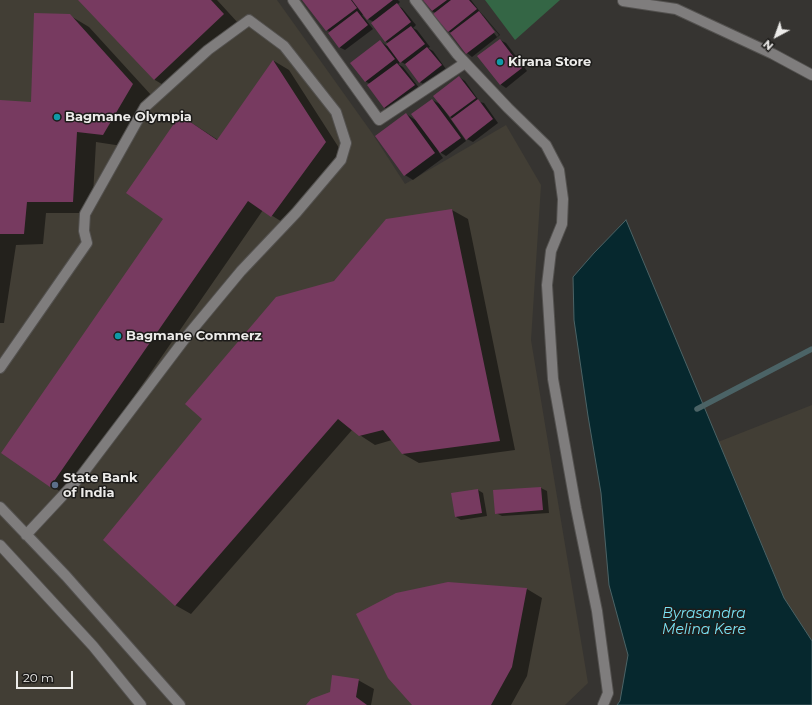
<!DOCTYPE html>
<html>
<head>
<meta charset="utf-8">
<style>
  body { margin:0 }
  #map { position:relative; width:812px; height:705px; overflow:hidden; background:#363431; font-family:Montserrat,sans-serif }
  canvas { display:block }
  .north { position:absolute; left:756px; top:16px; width:40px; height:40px; -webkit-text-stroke:3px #1d1c1a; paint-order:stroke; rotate:221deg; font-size:11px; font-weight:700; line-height:16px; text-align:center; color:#edecea }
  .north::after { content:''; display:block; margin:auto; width:14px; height:18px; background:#edecea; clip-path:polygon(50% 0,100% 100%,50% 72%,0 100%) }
  .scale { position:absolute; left:16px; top:671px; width:57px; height:18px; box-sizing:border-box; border:2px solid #edecea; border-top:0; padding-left:5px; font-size:12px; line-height:14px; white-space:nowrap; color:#edecea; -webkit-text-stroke:3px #1d1c1a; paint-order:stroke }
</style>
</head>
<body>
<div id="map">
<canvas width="812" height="705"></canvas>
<div class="north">N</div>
<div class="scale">20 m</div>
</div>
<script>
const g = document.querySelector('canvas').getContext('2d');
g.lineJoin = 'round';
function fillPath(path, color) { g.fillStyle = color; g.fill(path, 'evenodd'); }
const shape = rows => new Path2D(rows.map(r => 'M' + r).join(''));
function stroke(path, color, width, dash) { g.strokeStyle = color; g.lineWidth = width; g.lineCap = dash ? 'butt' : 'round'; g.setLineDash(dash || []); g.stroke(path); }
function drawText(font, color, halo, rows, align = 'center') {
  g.font = font + ' Montserrat,sans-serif'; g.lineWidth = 3; g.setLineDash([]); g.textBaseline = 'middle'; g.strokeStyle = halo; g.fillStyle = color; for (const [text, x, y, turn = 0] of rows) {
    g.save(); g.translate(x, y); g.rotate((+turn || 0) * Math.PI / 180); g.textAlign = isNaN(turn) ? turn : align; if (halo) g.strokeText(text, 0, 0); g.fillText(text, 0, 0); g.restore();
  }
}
const built = shape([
  [0,0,277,0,372,133,405,184,506,125,541,185,531,340,588,683,565,705,0,705],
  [812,405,812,641,784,598,735,479,718,442]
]);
const green = shape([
  [485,0,560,0,515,40]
]);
const water = shape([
  [626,220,784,598,812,641,812,705,617,705,620,701,628,655,609,585,601,493,588,416,574,320,573,277,594,253,626,220]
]);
const shadow = shape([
  [80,0,217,0,239,24,170,89,155,80],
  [304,0,398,0,400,2,397,5,402,8,416,25,413,28,417,30,430,47,428,48,433,51,446,69,425,85,420,82,407,65,401,62,398,64,403,67,420,89,391,111,385,108,368,86,370,84,365,81,380,41,387,46,389,44,385,41,374,22,368,19,364,14,362,15,373,29,345,50,339,47,330,32,327,30],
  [424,0,471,0,481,13,484,16,500,35,472,57,467,53,452,33,448,31,436,13,432,11],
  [481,16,483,16,499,35,497,37],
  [69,15,89,27,152,96,122,146,96,142,92,213,46,213,43,244,16,245,4,323,0,323,0,101,32,104],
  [500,40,506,43,527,71,506,88,500,84],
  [274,61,289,70,341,151,287,225,263,210,66,495,51,486,164,219,181,116,218,140],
  [459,77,465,81,480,102,484,103,498,123,473,142,467,139,454,119,450,117],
  [432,100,440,104,466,141,446,156,438,151,443,158,413,180,405,175,376,137,406,114,417,121],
  [452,210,468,219,515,450,419,463,403,454,392,440,375,445,352,430,191,614,175,605],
  [541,488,547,491,549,513,502,516,496,513,494,491],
  [478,490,483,493,487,516,461,520,456,517],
  [527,589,542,598,527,676,511,705,414,705],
  [358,680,374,689,371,705,307,705]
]);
const stream = shape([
  [697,409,812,349]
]);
const building = shape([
  [78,0,211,0,224,14,154,80],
  [302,0,351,0,357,8,326,31],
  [352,0,393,0,367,20],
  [423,0,447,0,432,11],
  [451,0,469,0,477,9,448,32,433,14],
  [397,3,411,22,385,42,371,23],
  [357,11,368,25,339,48,328,33],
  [479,11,495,32,466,54,450,33],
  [34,13,70,14,133,84,103,135,77,132,73,202,27,202,24,234,0,234,0,100,31,102],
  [411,26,425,44,400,63,386,44],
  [500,39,522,68,500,85,477,56],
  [380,40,395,59,365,82,350,63],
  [427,47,442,65,419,83,405,64],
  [273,60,326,142,271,217,248,201,50,487,1,453,163,219,126,193,180,115,217,140],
  [397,63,415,85,384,108,367,85],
  [459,76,476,98,450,117,433,96],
  [432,99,461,138,440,153,411,114],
  [478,99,493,119,466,140,451,119],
  [406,113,435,153,404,176,375,136],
  [452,209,500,441,402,454,383,430,359,436,338,419,175,606,103,540,202,419,185,404,276,297,334,281,386,219],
  [541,487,543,510,495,514,493,490],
  [478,489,482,513,455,517,451,493],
  [448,582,527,588,512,667,491,705,412,705,388,678,356,614,396,593],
  [332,675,359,679,356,697,367,705,306,705,311,699,330,692]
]);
const minor = shape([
  [293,0,379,120,465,63],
  [415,0,457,54,508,108,546,145,559,170,563,199,562,224,551,251,547,285,553,379,576,508,597,611,608,693,603,705],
  [623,1,676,9,773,54,812,75],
  [0,368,87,243,84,231,85,214,145,107,208,50,249,20,284,46,336,112,346,143,341,160,296,213,241,271,187,336,81,476,26,535],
  [0,507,66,576,180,705],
  [0,545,93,646,141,705]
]);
const markers = [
  [500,62,4,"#0f9aa8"],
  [57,117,4,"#0f9aa8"],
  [118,336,4,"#0f9aa8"],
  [55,485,4,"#5c6f8a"]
];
const poiNames = [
  ["Kirana Store",508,62],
  ["Bagmane Olympia",65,117],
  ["Bagmane Commerz",126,336],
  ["State Bank",63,478],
  ["of India",63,493]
];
const waterNames = [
  ["Byrasandra",704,614],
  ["Melina Kere",704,630]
];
fillPath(built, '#423e35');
fillPath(green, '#346645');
fillPath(water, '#06282e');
stroke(water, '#4b6366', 1);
fillPath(shadow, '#0007');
stroke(stream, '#4b6366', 5.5);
fillPath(building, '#773a60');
stroke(minor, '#53514f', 12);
stroke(minor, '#7f7d7d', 10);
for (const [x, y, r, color] of markers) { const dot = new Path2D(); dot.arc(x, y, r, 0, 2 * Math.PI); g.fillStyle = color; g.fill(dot); stroke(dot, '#1d1c1a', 1.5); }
drawText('bold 13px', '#edecea', '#1d1c1a', poiNames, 'left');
drawText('italic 14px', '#79e4f6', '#1d1c1a', waterNames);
</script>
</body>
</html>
